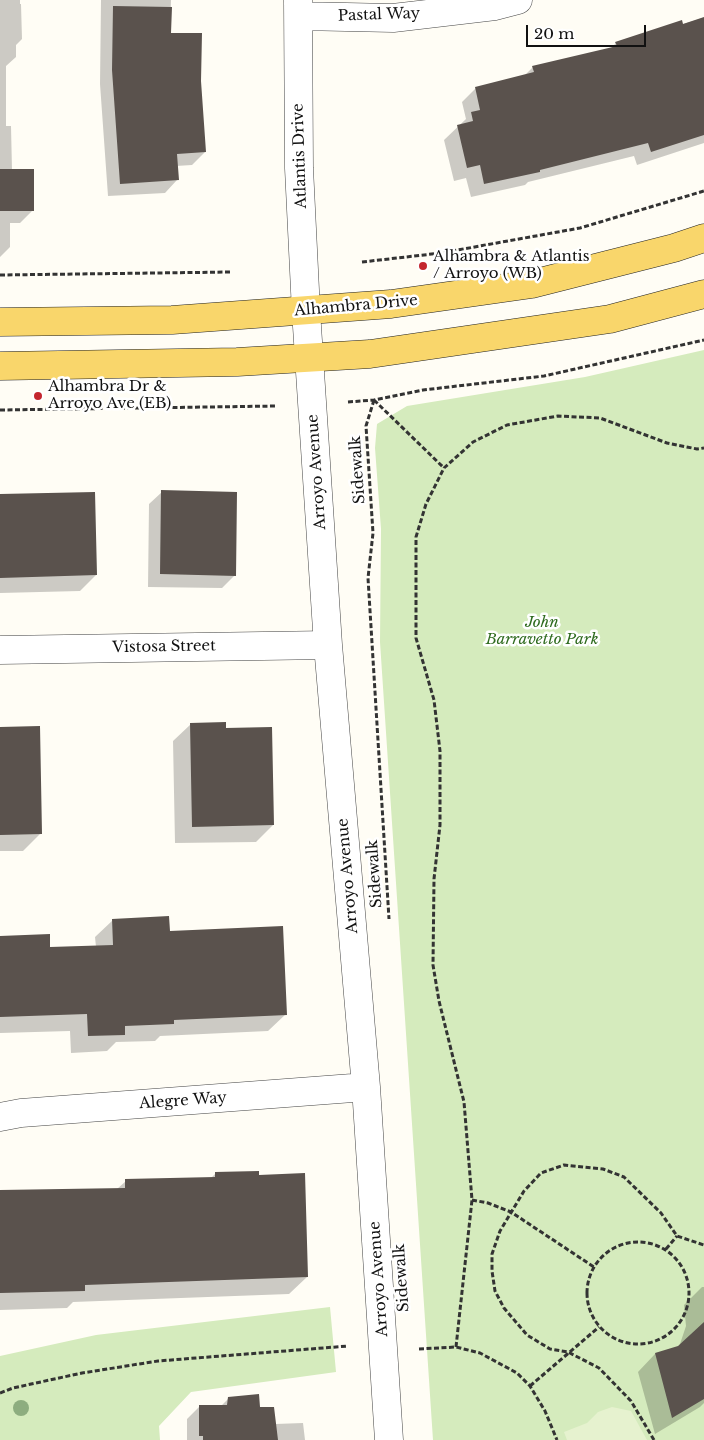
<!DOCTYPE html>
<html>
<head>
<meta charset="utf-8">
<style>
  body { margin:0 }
  #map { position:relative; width:704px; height:1440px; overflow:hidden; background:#fffdf5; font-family:"Libre Baskerville",serif }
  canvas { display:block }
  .scale { position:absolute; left:526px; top:25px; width:120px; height:22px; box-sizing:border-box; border:2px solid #111; border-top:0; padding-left:6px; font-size:15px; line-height:18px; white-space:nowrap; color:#111; -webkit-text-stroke:4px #fff; paint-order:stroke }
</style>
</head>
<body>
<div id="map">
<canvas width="704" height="1440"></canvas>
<div class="scale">20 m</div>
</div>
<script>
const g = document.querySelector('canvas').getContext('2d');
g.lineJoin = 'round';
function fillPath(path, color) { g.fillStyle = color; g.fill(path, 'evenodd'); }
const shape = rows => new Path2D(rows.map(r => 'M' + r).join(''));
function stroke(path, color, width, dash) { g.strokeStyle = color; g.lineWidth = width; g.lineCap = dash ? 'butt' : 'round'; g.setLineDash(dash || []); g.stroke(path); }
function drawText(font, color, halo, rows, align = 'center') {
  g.font = font + ' "Libre Baskerville",serif'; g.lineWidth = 5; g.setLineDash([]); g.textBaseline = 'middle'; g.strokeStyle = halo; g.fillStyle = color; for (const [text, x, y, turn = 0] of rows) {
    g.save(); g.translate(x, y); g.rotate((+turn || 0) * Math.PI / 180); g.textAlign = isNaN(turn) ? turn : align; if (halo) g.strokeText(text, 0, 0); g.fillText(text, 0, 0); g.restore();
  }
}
const green = shape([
  [704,350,704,1440,433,1440,380,642,381,529,375,448,377,424,407,406,585,377],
  [330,1307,336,1372,191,1392,159,1426,160,1440,0,1440,0,1356,96,1335]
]);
const pitch = shape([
  [612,1407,631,1411,647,1440,567,1440,564,1432,587,1423,598,1412]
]);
const shadow = shape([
  [0,0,20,0,20,4,21,4,22,39,16,45,16,57,6,66,6,126,11,126,12,170,32,211,20,223,10,223,10,247,0,257],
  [101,0,171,0,170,34,200,81,205,152,192,165,176,166,177,180,165,193,108,196,100,84],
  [704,18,704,143,637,165,634,156,528,182,525,185,471,197,466,178,454,181,444,140,466,119,462,102,476,88,524,76,533,67,610,49,616,43],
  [162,492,235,575,222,588,148,587,149,504],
  [0,496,96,575,80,591,0,593],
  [191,724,225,729,273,825,256,842,175,843,173,741],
  [0,728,41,833,23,851,0,851],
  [113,920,169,932,286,1014,268,1031,160,1036,155,1041,116,1042,107,1051,71,1053,70,1031,0,1033,0,937,49,949,96,947,95,937],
  [216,1173,307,1277,289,1294,73,1302,67,1308,0,1310,0,1192,117,1189,126,1181,210,1179],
  [702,1287,704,1287,704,1403,700,1407,655,1434,638,1372,655,1354,679,1347,686,1326,684,1305],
  [228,1399,259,1408,275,1424,303,1423,305,1440,187,1440,187,1419,200,1406,221,1406]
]);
const building = shape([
  [113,6,172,7,171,33,202,33,201,81,206,152,177,154,179,180,120,184,112,70],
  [704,17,704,135,651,152,648,143,540,170,540,172,484,184,480,165,467,168,457,125,473,121,471,112,480,110,475,87,534,72,532,66,617,46,615,42,682,20,683,24],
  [0,169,34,169,34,211,0,211],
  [161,490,237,492,236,576,160,574],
  [95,492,97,575,0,578,0,494],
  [226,722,226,728,272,727,274,825,192,827,190,723],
  [40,726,42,834,0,835,0,727],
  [169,916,170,931,283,926,287,1015,174,1020,174,1024,125,1026,125,1035,88,1036,87,1014,0,1017,0,936,50,934,50,947,113,945,112,919],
  [259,1171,259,1175,305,1173,308,1277,85,1285,85,1291,0,1293,0,1190,125,1188,125,1179,215,1177,215,1172],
  [704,1322,704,1399,672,1418,655,1353,678,1346],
  [259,1394,260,1407,274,1407,278,1440,203,1440,203,1436,199,1436,199,1405,227,1405,228,1397]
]);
const path = shape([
  [362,262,441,253,580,228,704,191],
  [0,275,232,272],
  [374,400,366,426,373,533,368,578,389,919],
  [374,400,444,468],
  [348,402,374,400,423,390,544,376,704,340],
  [0,410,277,406],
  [472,1200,488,1203,511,1212,594,1267],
  '587 1293a51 51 0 1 1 102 0a51 51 0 1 1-102 0Z',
  [666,1249,677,1236],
  [456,1347,472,1200,464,1102,439,1001,433,965,434,879,440,825,440,751,434,700,416,638,416,537,426,504,444,468,473,442,507,425,558,416,600,418,667,443,697,449,704,448],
  [419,1349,456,1347,480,1353,517,1373,530,1386,545,1411,557,1440],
  [530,1386,599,1327],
  [0,1393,13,1388,82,1373,158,1361,348,1346],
  [654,1440,631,1401,599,1368,568,1352,550,1349,527,1335,504,1308,495,1291,492,1271,492,1254,500,1231,524,1191,541,1173,564,1165,603,1169,624,1177,661,1213,677,1236,704,1245]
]);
const minor = shape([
  [298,0,299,168,306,311,328,645,366,1087,389,1440],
  [299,16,393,18,495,6,518,0],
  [0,650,328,645],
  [0,1117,21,1113,366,1087]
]);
const major = shape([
  [0,322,172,320,391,304,532,284,674,248,704,238],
  [0,366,237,362,370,354,610,319,704,294]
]);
const trees = [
  [21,1408]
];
const markers = [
  [423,266,5,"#c4262e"],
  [38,396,5,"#c4262e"]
];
const streetNames = [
  ["Pastal Way",379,15,-2],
  ["Atlantis Drive",300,156,-92],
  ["Alhambra Drive",356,306,-5],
  ["Sidewalk",358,470,-94],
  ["Arroyo Avenue",317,472,-94],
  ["Vistosa Street",164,647,-1],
  ["Sidewalk",375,874,-94],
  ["Arroyo Avenue",348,876,-95],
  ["Alegre Way",183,1101,-4],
  ["Sidewalk",402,1278,-94],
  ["Arroyo Avenue",379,1279,-94]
];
const poiNames = [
  ["Alhambra & Atlantis",433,257],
  ["/ Arroyo (WB)",433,274],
  ["Alhambra Dr &",48,387],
  ["Arroyo Ave (EB)",48,404]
];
const parkNames = [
  ["John",542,623],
  ["Barravetto Park",542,640]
];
fillPath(green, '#d5ebbd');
fillPath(pitch, '#e6f2cf');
fillPath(shadow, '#0003');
fillPath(building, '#5a524d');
stroke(minor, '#444', 29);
stroke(major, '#222', 29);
stroke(path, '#333', 3, [5, 2.5]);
stroke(minor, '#fff', 28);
stroke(major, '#f9d66b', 28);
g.fillStyle = '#8dad7f';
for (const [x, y] of trees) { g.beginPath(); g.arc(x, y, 8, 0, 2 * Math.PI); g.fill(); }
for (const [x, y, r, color] of markers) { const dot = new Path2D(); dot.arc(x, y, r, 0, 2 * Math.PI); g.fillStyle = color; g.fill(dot); stroke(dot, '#fff', 2); }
drawText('15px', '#111', '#fff', streetNames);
drawText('15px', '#111', '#fff', poiNames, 'left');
drawText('italic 15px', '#2f6b1f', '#fff', parkNames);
</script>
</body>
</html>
